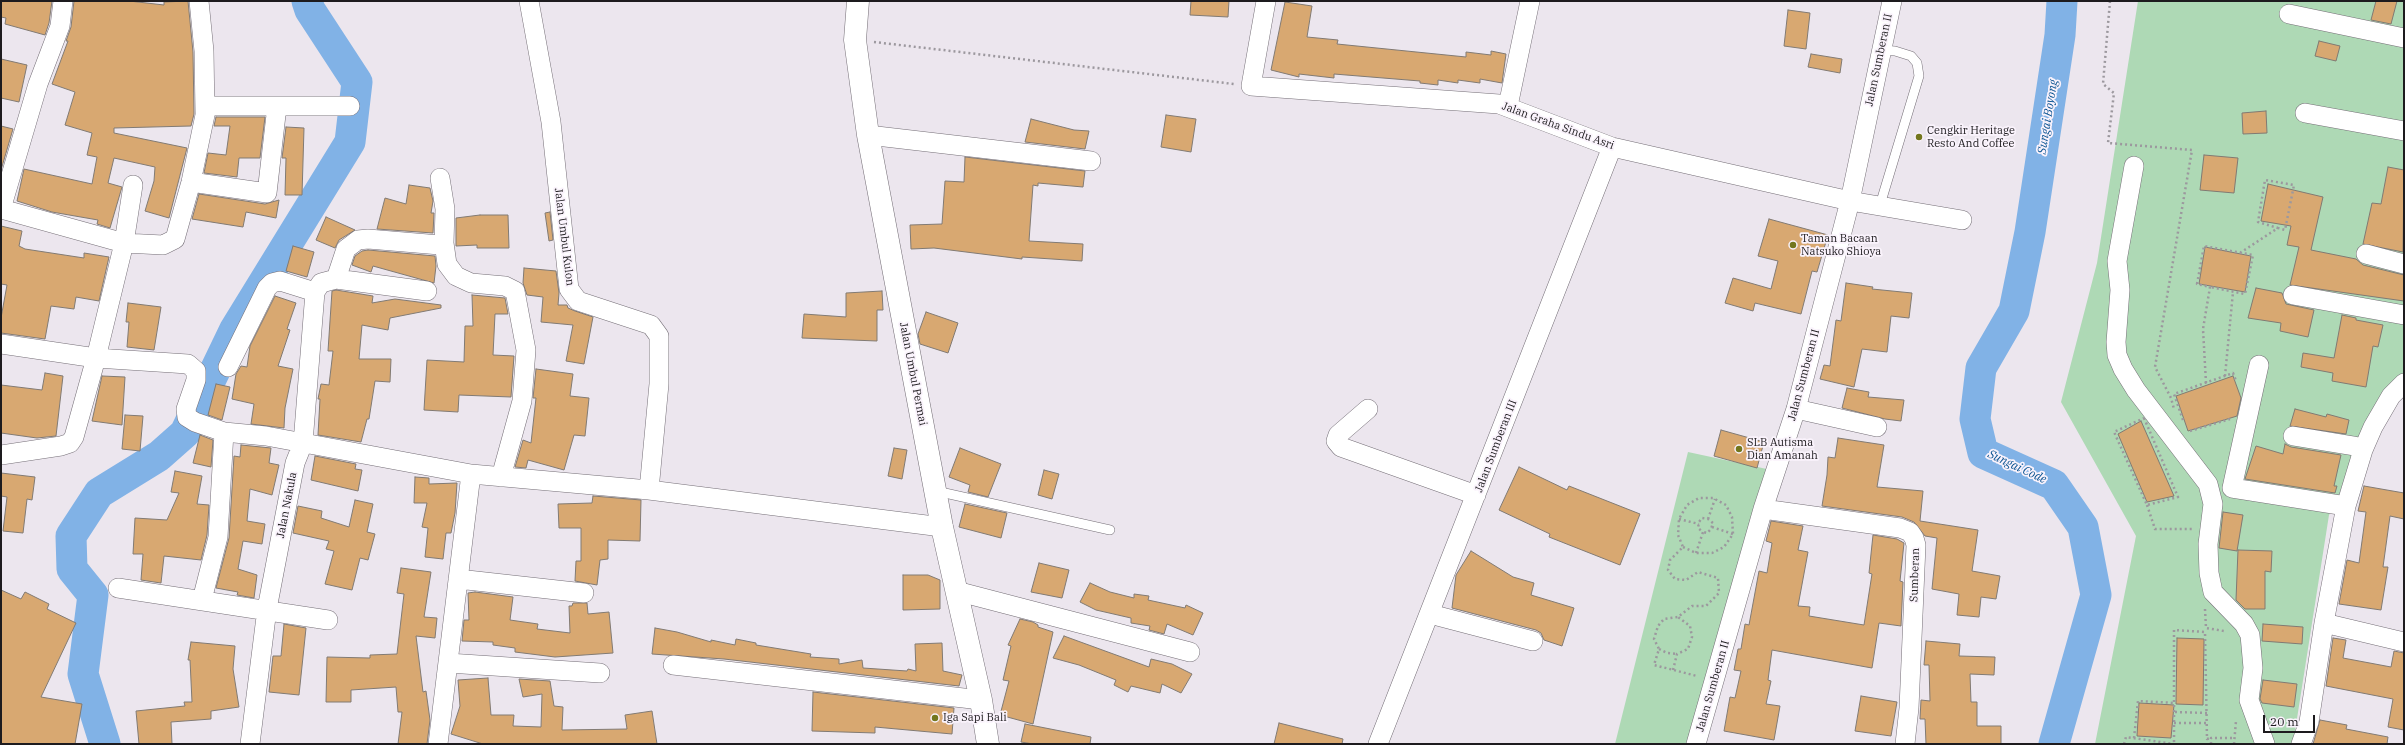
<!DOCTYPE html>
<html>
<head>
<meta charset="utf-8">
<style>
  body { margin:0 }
  #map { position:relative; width:2405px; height:745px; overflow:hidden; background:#ece6ee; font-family:"IBM Plex Serif",serif }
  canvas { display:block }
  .frame { position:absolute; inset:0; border:2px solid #1d1b1e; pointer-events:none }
  .scale { position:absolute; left:2263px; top:715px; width:52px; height:18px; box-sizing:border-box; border:2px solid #1d1b1e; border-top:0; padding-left:5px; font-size:12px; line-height:14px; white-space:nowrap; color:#1d1b1e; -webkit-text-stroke:3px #faf3fc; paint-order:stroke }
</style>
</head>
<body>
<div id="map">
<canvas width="2405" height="745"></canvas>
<div class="frame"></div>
<div class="scale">20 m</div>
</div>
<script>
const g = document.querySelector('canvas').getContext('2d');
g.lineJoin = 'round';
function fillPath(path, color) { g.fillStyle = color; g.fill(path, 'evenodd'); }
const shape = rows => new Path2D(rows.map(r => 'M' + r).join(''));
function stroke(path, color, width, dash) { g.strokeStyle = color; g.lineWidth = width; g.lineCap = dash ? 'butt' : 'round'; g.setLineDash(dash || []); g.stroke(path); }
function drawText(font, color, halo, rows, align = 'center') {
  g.font = font + ' "IBM Plex Serif",serif'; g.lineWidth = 3.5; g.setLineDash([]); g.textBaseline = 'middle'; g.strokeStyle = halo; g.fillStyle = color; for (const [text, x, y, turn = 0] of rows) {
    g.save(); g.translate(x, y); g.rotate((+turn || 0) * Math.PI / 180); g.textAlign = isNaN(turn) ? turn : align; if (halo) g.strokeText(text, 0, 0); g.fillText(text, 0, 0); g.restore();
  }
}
const green = shape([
  [2138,1,2404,1,2404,383,2391,397,2329,515,2293,744,2095,744,2136,536,2061,402,2097,263],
  [1688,452,1776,471,1692,744,1615,744]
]);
const river = shape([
  [105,744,83,674,93,595,72,569,71,536,99,493,159,456,185,433,235,329,350,142,357,82,310,10,307,1],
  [2054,744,2096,595,2083,527,2054,485,1983,453,1975,419,1981,368,2014,311,2030,232,2060,35,2062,1]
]);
const building = shape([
  [1,1,52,1,49,23,45,35,5,24,6,18,1,17,1,1],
  [74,1,129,1,164,5,164,2,188,1,193,52,194,114,191,126,114,128,114,133,187,148,169,218,145,211,154,181,155,167,114,158,108,183,122,187,110,228,97,224,98,220,52,212,17,201,24,169,92,184,97,157,87,155,92,133,65,125,75,92,52,84,68,41,66,41,71,27,74,1],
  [1191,1,1229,1,1228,17,1190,15,1191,1],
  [2376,1,2397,1,2391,24,2371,20,2376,1],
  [1285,2,1312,6,1307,37,1338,40,1337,44,1466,57,1466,52,1491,55,1491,51,1506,54,1502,83,1480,79,1480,83,1458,80,1458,83,1438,80,1438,85,1420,83,1420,81,1334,74,1334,78,1299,74,1299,77,1271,70,1285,2],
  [1788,10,1810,13,1806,49,1784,46,1788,10],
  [2319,41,2340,46,2336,61,2315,56,2319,41],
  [1811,54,1842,59,1840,73,1808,67,1811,54],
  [1,59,27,65,19,102,1,98,1,59],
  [2266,111,2267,133,2243,134,2242,113,2266,111],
  [1166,115,1196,119,1191,152,1161,147,1166,115],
  [216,117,265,117,260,158,239,158,237,177,204,173,208,153,226,155,230,126,214,126,216,117],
  [1031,119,1074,130,1089,131,1085,149,1025,142,1031,119],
  [1,126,13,129,1,170,1,126],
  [286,127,304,128,302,195,285,195,286,158,282,158,286,127],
  [2204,155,2238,158,2234,193,2200,190,2204,155],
  [965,157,1085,171,1083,187,1038,183,1038,186,1033,185,1029,241,1083,244,1082,261,1022,257,1022,259,934,248,911,249,910,225,942,224,945,181,964,182,965,157],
  [2388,167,2404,170,2403,252,2363,244,2372,203,2381,204,2388,167],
  [2268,184,2323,197,2311,250,2356,259,2363,265,2404,275,2404,301,2290,285,2299,247,2287,245,2291,226,2261,221,2268,184],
  [409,185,430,188,433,201,431,213,434,213,433,233,377,229,385,198,406,204,409,185],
  [199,194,265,204,279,200,276,218,246,212,243,227,192,219,199,194],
  [550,212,553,240,549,241,545,213,550,212],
  [480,215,508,215,509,248,477,248,477,245,456,246,456,218,480,215],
  [326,217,355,230,339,240,335,248,316,240,326,217],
  [1769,219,1828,235,1817,272,1812,271,1801,314,1755,303,1753,311,1725,303,1733,278,1771,289,1778,261,1758,256,1769,219],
  [1,226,22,231,19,246,25,249,84,258,84,253,109,257,99,301,76,297,74,309,51,306,45,339,1,333,1,318,7,285,1,284,1,226],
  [293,246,314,252,307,277,286,271,293,246],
  [2205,247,2251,256,2245,292,2199,284,2205,247],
  [368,250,435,256,436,266,434,283,373,266,371,272,352,265,355,256,362,251,368,250],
  [524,268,556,271,559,293,558,305,567,305,568,308,575,311,593,317,584,364,566,361,573,325,541,322,543,297,527,295,523,283,524,268],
  [1846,283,1873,287,1872,289,1912,293,1909,318,1891,316,1887,352,1862,349,1854,387,1820,379,1824,365,1830,366,1836,320,1841,321,1846,283],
  [2256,288,2282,293,2286,304,2314,310,2308,337,2280,331,2281,323,2248,318,2256,288],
  [336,290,373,296,372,303,395,299,441,305,441,308,390,318,388,330,362,325,359,359,391,359,390,382,375,381,369,419,367,419,361,442,318,435,320,399,318,399,321,384,329,385,333,351,328,351,332,291,336,290],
  [882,291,883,310,877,310,877,341,802,338,804,314,846,317,846,293,882,291],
  [472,295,505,298,508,314,495,314,493,355,514,356,511,397,459,395,458,412,424,410,427,360,464,362,465,326,473,326,472,295],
  [275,296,296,303,287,329,290,330,278,366,293,369,285,408,284,428,251,424,254,404,232,399,236,374,241,366,247,367,250,346,275,296],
  [128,303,161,307,154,350,127,347,129,322,126,322,128,303],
  [926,312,958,323,948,353,920,344,918,334,926,312],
  [2342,315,2356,318,2356,320,2383,325,2378,347,2373,346,2366,387,2332,381,2333,373,2301,367,2303,353,2334,358,2342,315],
  [536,369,573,374,570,396,589,398,585,436,574,435,564,470,528,460,526,468,515,467,523,440,531,443,536,398,533,398,536,369],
  [45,373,63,376,56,436,37,438,1,433,1,385,42,390,45,373],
  [102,376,125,377,122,425,92,421,102,376],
  [2233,376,2241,398,2237,416,2188,431,2176,396,2233,376],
  [216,384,230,387,222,420,208,415,216,384],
  [1847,388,1869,392,1868,397,1904,400,1901,421,1885,419,1842,408,1847,388],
  [2295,409,2326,417,2327,414,2349,420,2346,434,2290,426,2295,409],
  [125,415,143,416,140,451,122,449,125,415],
  [2141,421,2174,496,2147,502,2118,434,2141,421],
  [1721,430,1764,442,1757,468,1714,456,1721,430],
  [200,435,213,440,211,467,193,463,200,435],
  [1838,438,1884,445,1877,487,1923,491,1920,521,1978,530,1972,571,2000,576,1996,599,1981,597,1979,617,1957,615,1959,594,1932,589,1937,538,1925,536,1914,522,1902,517,1822,506,1827,475,1828,457,1835,458,1838,438],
  [2285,444,2291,447,2341,455,2334,486,2337,486,2335,493,2245,479,2256,446,2283,454,2285,444],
  [241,445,271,448,269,463,279,465,272,495,250,489,247,521,265,524,262,544,243,541,238,569,257,575,254,598,237,595,238,592,216,588,229,538,234,456,240,457,241,445],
  [894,448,907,450,902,479,888,476,894,448],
  [960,448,1001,464,988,497,968,492,970,485,949,477,960,448],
  [315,456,356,464,355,469,362,470,358,491,311,480,315,456],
  [1519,467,1567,490,1569,486,1640,514,1620,565,1549,537,1550,534,1499,510,1519,467],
  [1044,470,1059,474,1052,499,1038,495,1044,470],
  [175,471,202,476,197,504,209,505,207,535,201,560,164,556,161,583,141,580,143,554,133,554,135,518,167,520,179,493,171,492,175,471],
  [1,473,35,477,32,500,27,499,23,533,3,531,7,497,1,496,1,473],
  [415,477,429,478,429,484,457,483,455,513,451,533,446,533,443,559,425,557,428,528,422,527,427,503,414,503,415,477],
  [2364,486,2404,493,2404,519,2390,516,2383,567,2388,567,2381,610,2339,604,2347,560,2359,563,2366,512,2358,511,2364,486],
  [593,496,641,500,640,541,608,540,608,559,600,560,597,585,575,581,576,561,581,561,581,528,559,528,558,504,592,503,593,496],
  [355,500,373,504,367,532,375,534,368,560,360,558,352,590,325,584,334,551,326,549,329,541,293,533,298,506,322,511,321,518,349,527,355,500],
  [965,504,1007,513,1001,538,959,527,965,504],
  [2223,512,2243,515,2237,551,2219,548,2223,512],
  [1771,521,1803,526,1798,550,1808,552,1798,606,1810,607,1809,616,1864,625,1872,574,1869,573,1873,535,1897,539,1904,543,1900,581,1903,582,1901,626,1879,623,1872,668,1772,650,1768,680,1771,681,1766,704,1780,706,1774,740,1724,731,1730,697,1735,698,1741,671,1734,670,1738,649,1741,649,1745,624,1749,625,1759,571,1767,573,1772,543,1766,541,1771,521],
  [2238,550,2272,551,2271,572,2265,571,2265,609,2245,609,2236,600,2238,550],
  [1471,551,1513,577,1534,583,1531,595,1574,608,1562,646,1544,640,1541,633,1536,630,1452,608,1456,575,1471,551],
  [1039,563,1069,570,1062,598,1031,592,1039,563],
  [401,568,431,572,424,617,437,618,435,638,416,636,423,692,426,691,430,720,427,744,398,744,402,712,398,712,396,687,351,690,351,702,326,702,327,657,370,658,370,655,397,654,404,594,397,593,401,568],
  [903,575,928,575,940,580,940,609,903,610,903,575],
  [1090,583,1110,592,1134,598,1134,594,1149,596,1148,600,1185,608,1186,605,1203,613,1193,635,1167,624,1164,634,1149,630,1150,626,1131,623,1131,618,1096,610,1080,602,1090,583],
  [1,590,21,599,25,592,49,604,47,609,76,623,41,697,82,704,75,744,1,744,1,590],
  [475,592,513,597,510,620,538,624,537,629,570,633,569,606,572,606,573,603,587,603,588,614,609,612,613,653,555,657,515,652,515,648,493,645,493,642,462,641,464,620,469,620,468,593,475,592],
  [1020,619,1033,622,1038,625,1038,627,1053,632,1033,724,1000,715,1009,681,1003,680,1011,646,1008,645,1020,619],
  [284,624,306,628,299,695,269,692,273,656,281,656,284,624],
  [2263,624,2303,627,2302,644,2262,641,2263,624],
  [655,628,677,632,711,642,711,640,735,645,736,639,756,643,756,645,811,654,810,657,839,659,839,664,862,660,863,668,907,671,908,669,916,671,915,644,942,643,943,671,962,675,959,686,724,659,652,654,655,628],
  [1064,636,1149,667,1151,659,1172,664,1192,674,1181,693,1162,684,1160,693,1131,686,1128,692,1114,685,1116,680,1079,665,1053,658,1064,636],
  [2177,638,2204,639,2203,705,2176,704,2177,638],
  [2333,638,2346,640,2343,658,2391,667,2394,651,2404,653,2404,730,2388,727,2393,699,2326,686,2333,638],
  [1926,641,1960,644,1959,656,1995,657,1994,675,1970,674,1971,702,1977,702,1977,726,2001,726,2001,744,1926,744,1925,719,1920,719,1921,700,1930,701,1929,665,1924,665,1926,641],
  [191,642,235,646,233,669,239,707,211,711,211,719,171,722,172,744,139,744,136,711,185,706,184,702,192,702,190,660,188,660,191,642],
  [488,678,491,715,514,715,513,726,541,727,542,694,523,697,519,679,550,681,554,706,563,707,562,730,627,729,625,715,652,711,657,744,483,744,451,734,460,706,458,680,488,678],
  [2263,680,2297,684,2294,707,2262,703,2260,699,2263,680],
  [813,692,954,708,952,734,875,727,875,733,812,731,813,692],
  [1861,696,1897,702,1891,736,1855,731,1861,696],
  [2139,703,2174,705,2171,738,2137,736,2139,703],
  [2320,720,2347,725,2346,729,2388,737,2387,744,2313,744,2320,720],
  [1279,723,1343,739,1342,744,1274,744,1279,723],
  [1025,724,1091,737,1090,744,1033,744,1021,742,1025,724]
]);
const path = shape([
  [2110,1,2103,84,2114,93,2108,143,2192,150,2155,367,2171,398,2174,409],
  [874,42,1234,84],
  [2240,253,2278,228,2285,230,2294,185,2265,180,2258,222,2278,228],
  [2225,376,2233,292],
  [2206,383,2203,329,2210,287,2197,284,2204,246,2253,255,2245,294,2210,287],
  [2144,418,2178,497,2147,505,2114,432,2144,418],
  [2183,420,2174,394,2233,373,2236,381],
  [2190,431,2230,419],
  [2147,505,2155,529,2193,529],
  [1679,519,1699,524],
  [1708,519,1715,499],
  [1712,527,1733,534],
  [1683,547,1696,553,1712,553,1724,547,1733,534,1732,517,1726,505,1713,498,1699,498,1687,505,1679,519,1678,535,1683,547,1670,560,1668,570,1675,579,1686,580,1698,572,1718,578,1719,593,1706,606,1692,606,1678,617,1664,619,1658,626,1654,639,1659,649,1654,665,1697,676],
  [1696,553,1703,532,1698,528,1699,522,1702,518,1708,519,1713,523,1711,529,1707,533,1703,532],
  [2205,609,2206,628,2224,631],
  [1659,649,1667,653,1677,654],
  [1673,670,1677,654,1688,649,1692,637,1690,626,1678,617],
  [2175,712,2207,713],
  [2174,723,2207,723],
  [2134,738,2138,701,2175,703],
  [2174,742,2174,630,2205,632,2207,739,2211,738],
  [2124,744,2126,737,2174,744],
  [2211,744,2211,738,2235,738],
  [2234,744,2236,721]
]);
const lane = shape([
  [1880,205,1919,76,1917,63,1911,56,1895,51,1881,50],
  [936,491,1110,530]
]);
const street = shape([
  [529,1,551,122,569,289,578,301,651,325,659,336,659,384,649,490],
  [1266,1,1251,86,1499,104,1612,147,1850,201,1962,220],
  [2289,14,2404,38],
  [205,106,350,106],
  [1508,106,1530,1],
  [2305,113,2404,131],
  [868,135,1091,161],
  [2134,166,2117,261,2120,290,2116,342,2117,355,2123,369,2136,390,2208,484,2213,504,2208,544,2209,573,2213,592,2244,624,2250,635,2253,668,2249,700,2265,744],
  [440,178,445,209,444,243,447,264,456,276,471,283,505,286,515,291,526,350,522,401,501,477],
  [191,182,267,193,277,106],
  [1,209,124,243,163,245,175,239,191,182,205,115,204,51,199,1],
  [1,209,38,84,60,26,63,1],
  [2366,254,2404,264],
  [336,279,346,249,358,240,368,239,440,245,444,243],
  [2293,295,2404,315],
  [1,344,96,358,188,364,196,371,196,380,186,409,187,417,195,422,224,432,266,436,471,474,649,490,942,527],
  [2259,365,2232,488,2346,506],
  [228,367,267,288,272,283,280,281,315,292],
  [2404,383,2391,396,2373,427,2363,450,2346,506,2324,623,2404,642],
  [1368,409,1338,435,1336,441,1341,447,1476,495],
  [1796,409,1877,427],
  [2293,436,2354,446,2363,450],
  [1,455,61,446,70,443,74,437,96,358,124,243,133,185],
  [1763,509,1900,528,1910,532,1914,538,1916,545,1909,708,1905,744],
  [458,579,584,593],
  [118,588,328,620],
  [956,591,1190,652],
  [202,600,218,537,224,432],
  [1430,614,1533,641],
  [448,663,600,673],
  [673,665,981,700],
  [250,744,267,609,295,463,303,443,315,292,321,283,336,279,427,291],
  [438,744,471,474],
  [1378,744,1612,147],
  [1696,744,1763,509,1796,409,1850,201,1892,1],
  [2301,744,2309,722,2324,623]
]);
const secondary = shape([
  [858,1,855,40,868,135,942,527,981,700,988,744]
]);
const markers = [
  [1919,137,4,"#73761d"],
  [1793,245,4,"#73761d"],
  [1739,449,4,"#73761d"],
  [935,718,4,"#73761d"]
];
const streetNames = [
  ["Jalan Sumberan II",1879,60,-78],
  ["Jalan Graha Sindu Asri",1558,126,20],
  ["Jalan Umbul Kulon",564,237,83],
  ["Jalan Umbul Permai",913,374,79],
  ["Jalan Sumberan II",1804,375,-75],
  ["Jalan Sumberan III",1496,446,-69],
  ["Jalan Nakula",287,505,-79],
  ["Sumberan",1915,575,-88],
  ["Jalan Sumberan II",1713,686,-74]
];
const poiNames = [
  ["Cengkir Heritage",1927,131],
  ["Resto And Coffee",1927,144],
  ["Taman Bacaan",1801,239],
  ["Natsuko Shioya",1801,252],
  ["SLB Autisma",1747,443],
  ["Dian Amanah",1747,456],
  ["Iga Sapi Bali",943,718]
];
const waterNames = [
  ["Sungai Boyong",2048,117,-81],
  ["Sungai Code",2017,467,25]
];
fillPath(green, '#aed9b5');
stroke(river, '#81b2e6', 31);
fillPath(building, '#d8a871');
stroke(building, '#817a73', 1);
stroke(lane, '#756f77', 10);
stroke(street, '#756f77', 20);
stroke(secondary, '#756f77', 23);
stroke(path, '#9c989e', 2.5, [2, 3]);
stroke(lane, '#fff', 9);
stroke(street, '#fff', 19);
stroke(secondary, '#fff', 22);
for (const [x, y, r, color] of markers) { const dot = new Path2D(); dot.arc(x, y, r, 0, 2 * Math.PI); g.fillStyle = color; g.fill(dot); stroke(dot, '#faf3fc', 1.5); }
drawText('11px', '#1d1b1e', '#faf3fc', streetNames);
drawText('11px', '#1d1b1e', '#faf3fc', poiNames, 'left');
drawText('italic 12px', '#095391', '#faf3fc', waterNames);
</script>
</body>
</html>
